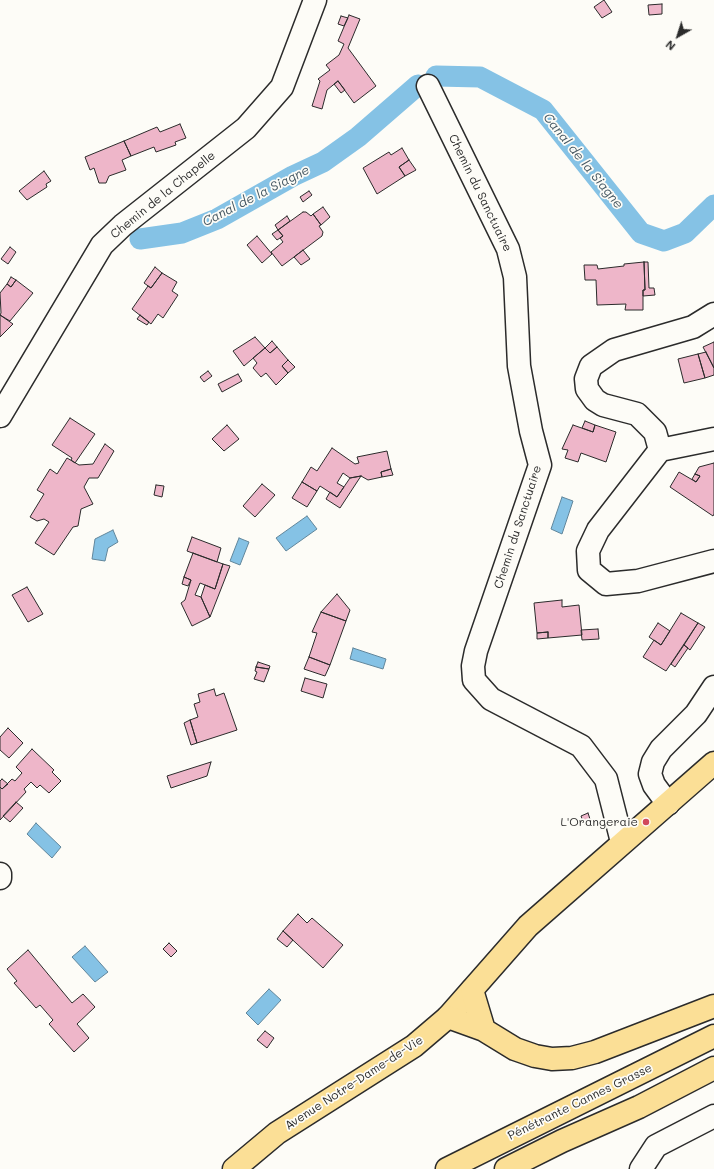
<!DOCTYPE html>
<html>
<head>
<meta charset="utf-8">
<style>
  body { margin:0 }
  #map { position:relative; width:714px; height:1169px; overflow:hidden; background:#fdfcf7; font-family:Mali,sans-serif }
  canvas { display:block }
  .north { position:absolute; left:658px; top:16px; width:40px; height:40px; -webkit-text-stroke:3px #fdfcf7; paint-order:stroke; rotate:219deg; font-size:11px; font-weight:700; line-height:16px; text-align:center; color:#2b2b2b }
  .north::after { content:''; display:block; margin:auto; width:14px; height:18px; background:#2b2b2b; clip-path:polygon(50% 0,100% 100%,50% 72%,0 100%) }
</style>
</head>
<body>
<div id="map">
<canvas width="714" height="1169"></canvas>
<div class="north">N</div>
</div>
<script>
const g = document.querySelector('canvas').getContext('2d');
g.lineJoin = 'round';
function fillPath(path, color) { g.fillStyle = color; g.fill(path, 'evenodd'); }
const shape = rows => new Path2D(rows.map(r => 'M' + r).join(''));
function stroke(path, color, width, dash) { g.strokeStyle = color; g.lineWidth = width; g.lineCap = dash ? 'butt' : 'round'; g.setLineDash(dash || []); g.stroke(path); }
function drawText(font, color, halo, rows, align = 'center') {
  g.font = font + ' Mali,sans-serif'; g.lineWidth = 3.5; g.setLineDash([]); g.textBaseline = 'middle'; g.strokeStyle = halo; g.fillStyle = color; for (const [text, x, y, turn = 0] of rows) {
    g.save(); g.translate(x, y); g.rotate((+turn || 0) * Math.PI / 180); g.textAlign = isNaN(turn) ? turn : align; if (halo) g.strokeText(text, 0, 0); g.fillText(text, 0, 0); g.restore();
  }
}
const water = shape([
  [562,497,573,501,562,534,551,529,562,497],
  [307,516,317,529,286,551,276,538,307,516],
  [113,530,118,542,108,548,105,561,92,559,95,539,113,530],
  [239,538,249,542,240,565,230,561,239,538],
  [353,648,386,659,383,669,350,659,353,648],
  [36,823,61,847,52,858,27,834,36,823],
  [85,946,108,972,95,982,72,957,85,946],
  [269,989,281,1000,258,1025,246,1013,269,989]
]);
const canal = shape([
  [436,76,480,77,543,110,641,233,664,241,685,233,714,205],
  [140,239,182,233,217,219,293,176,323,162,358,137,418,85]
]);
const building = shape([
  [604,0,612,12,602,18,594,7,604,0],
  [662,4,662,14,649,15,648,5,662,4],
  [349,15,360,19,348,48,376,86,354,103,338,81,327,90,322,109,312,106,320,81,318,79,330,70,326,65,339,55,344,44,338,41,349,15],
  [341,16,348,18,344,26,338,24,341,16],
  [338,81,345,90,341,93,334,84,338,81],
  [180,124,186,138,175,142,176,145,156,152,154,147,131,156,124,141,157,127,160,132,180,124],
  [124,141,131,156,122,160,126,170,109,176,106,183,99,183,94,168,90,170,85,157,124,141],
  [402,148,409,160,399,167,405,176,377,194,363,168,389,152,391,155,402,148],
  [409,160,416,170,405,176,399,167,409,160],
  [44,171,51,181,46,184,47,187,27,200,19,191,44,171],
  [309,191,312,195,303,202,300,197,309,191],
  [323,207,330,217,321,225,313,214,323,207],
  [303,212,306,212,311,216,313,214,321,225,319,226,323,232,322,236,282,266,271,252,283,242,280,238,283,236,278,230,303,212],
  [287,216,290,221,278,230,275,225,287,216],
  [278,230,283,236,277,240,272,234,278,230],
  [257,236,272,254,262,263,247,245,257,236],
  [10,247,16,252,8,264,1,259,10,247],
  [303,250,310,259,301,265,294,257,303,250],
  [644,262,648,262,649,288,654,288,655,295,643,296,643,290,645,290,644,262],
  [644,262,645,290,643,290,643,310,625,310,626,304,597,305,596,280,585,280,584,265,597,265,598,269,624,266,624,264,644,262],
  [155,267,162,273,151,288,144,283,155,267],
  [162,273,177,282,172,291,178,295,163,318,158,314,151,324,132,309,148,286,151,288,162,273],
  [11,277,16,280,11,287,7,284,11,277],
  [16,280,33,293,10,321,0,315,1,313,0,293,7,284,11,287,16,280],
  [0,315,13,324,0,337,0,315],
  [140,315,149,322,147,325,137,319,140,315],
  [255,337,265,348,244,366,233,351,255,337],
  [272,341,277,347,270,353,265,348,272,341],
  [714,342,714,368,703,347,714,342],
  [277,347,288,360,282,366,288,373,276,385,266,373,261,377,253,368,257,363,253,358,265,348,270,353,277,347],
  [706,352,714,368,714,375,705,378,698,354,706,352],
  [698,354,705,378,684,383,678,359,698,354],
  [288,360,295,367,288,373,282,366,288,360],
  [208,371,212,376,204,382,200,377,208,371],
  [238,374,242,381,222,392,218,384,238,374],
  [70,418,95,434,75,463,71,460,72,458,52,445,70,418],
  [585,421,595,425,593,432,582,428,585,421],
  [227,425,239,439,224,451,212,439,227,425],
  [573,425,593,432,595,425,616,432,606,462,581,453,578,462,565,458,568,450,562,449,573,425],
  [105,444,114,451,98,478,89,478,84,487,93,504,81,509,78,526,73,527,54,555,35,543,49,522,44,519,37,521,30,517,44,494,37,490,50,469,57,474,67,458,79,465,93,464,105,444],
  [332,448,355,464,359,463,357,457,387,451,391,469,381,472,382,477,368,480,361,476,350,478,343,473,337,483,344,487,337,497,320,486,317,491,302,482,311,467,317,471,332,448],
  [714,463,714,514,713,516,670,487,679,472,696,482,700,476,695,474,699,467,714,463],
  [391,469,393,475,382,477,381,472,391,469],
  [695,474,700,476,696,482,692,479,695,474],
  [361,476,340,508,326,499,330,492,337,497,350,478,361,476],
  [302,482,317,491,307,507,292,498,302,482],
  [262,484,275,495,255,517,243,506,262,484],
  [156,485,164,486,162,497,154,495,156,485],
  [192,537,221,548,217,562,187,551,192,537],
  [193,553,223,564,215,589,200,583,195,595,201,597,210,617,192,626,181,603,185,600,191,580,184,577,193,553],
  [223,564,230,566,210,617,201,597,205,585,215,589,223,564],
  [184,577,191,580,188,586,182,584,184,577],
  [27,587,43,614,28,622,12,595,27,587],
  [337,594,350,610,346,621,321,612,337,594],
  [562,600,562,607,579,605,582,635,548,638,548,632,537,633,534,603,562,600],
  [321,612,346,621,330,665,309,657,317,633,312,632,321,612],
  [681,613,698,623,666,671,643,657,654,640,661,645,681,613],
  [658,623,670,631,661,645,649,637,658,623],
  [698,623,705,627,690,650,684,645,698,623],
  [598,629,599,639,582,640,581,630,598,629],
  [548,632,548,638,537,639,537,633,548,632],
  [684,645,688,648,675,667,671,664,684,645],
  [309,657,330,665,325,676,304,669,309,657],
  [258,662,270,666,269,669,256,667,258,662],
  [256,667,269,669,264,682,254,679,257,672,255,671,256,667],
  [305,678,327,684,323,698,301,691,305,678],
  [214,689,216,696,224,693,237,730,197,743,190,720,198,717,194,704,200,702,198,694,214,689],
  [190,720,197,743,191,745,184,723,190,720],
  [8,728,23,743,9,758,0,750,0,737,8,728],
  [32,749,54,770,52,772,61,781,49,793,40,785,37,788,31,782,24,789,26,792,0,820,0,787,2,789,12,779,15,781,22,773,16,767,32,749],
  [211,762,207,776,171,788,167,776,211,762],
  [2,779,8,784,2,789,0,787,0,781,2,779],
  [16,802,23,808,10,822,3,816,16,802],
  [588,813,591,822,584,824,581,816,588,813],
  [298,914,307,923,312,918,343,945,323,968,283,931,298,914],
  [283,931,293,940,287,947,277,939,283,931],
  [169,943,177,951,171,957,163,949,169,943],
  [28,950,72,1003,83,994,95,1007,77,1024,89,1038,74,1052,49,1024,53,1020,40,1005,36,1008,14,983,17,981,7,969,28,950],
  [265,1031,274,1038,267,1048,257,1040,265,1031]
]);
const minor = shape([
  [428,86,508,249,515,277,519,366,531,431,540,465,476,651,473,666,474,680,491,699,581,746,606,779,622,842],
  [0,416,102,245,123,225,246,128,282,87,315,0],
  [714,439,660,450,598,530,588,551,589,570,606,584,638,581,714,561],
  [660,450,655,432,637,414,603,405,595,400,587,389,586,379,591,366,614,350,693,327,714,314],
  [668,804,654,785,650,774,653,762,661,749,696,714,714,687],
  [0,874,0,878],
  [641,1169,656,1146,714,1116]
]);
const major = shape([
  [234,1169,277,1133,414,1046,448,1017,528,926,714,763]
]);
const highway = shape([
  [472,990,484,1030],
  [448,1017,484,1030,515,1049,535,1056,552,1059,572,1058,595,1052,714,1006],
  [447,1169,714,1036],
  [506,1169,562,1141,639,1107,714,1068]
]);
const markers = [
  [646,822,4,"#d1495b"]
];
const streetNames = [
  ["Chemin du Sanctuaire",480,193,64],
  ["Chemin de la Chapelle",163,195,-39],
  ["Chemin du Sanctuaire",518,527,-72],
  ["Avenue Notre-Dame-de-Vie",354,1083,-33],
  ["Pénétrante Cannes Grasse",580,1102,-26]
];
const poiNames = [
  ["L'Orangeraie",638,822]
];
const waterNames = [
  ["Canal de la Siagne",583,161,51],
  ["Canal de la Siagne",256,196,-27]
];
fillPath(water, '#85c2e5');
stroke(water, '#61869b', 1);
stroke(canal, '#85c2e5', 21);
fillPath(building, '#eeb6c9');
stroke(building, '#2b2b2b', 1);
stroke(minor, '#2b2b2b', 25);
stroke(major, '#2b2b2b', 25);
stroke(highway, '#2b2b2b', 25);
stroke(minor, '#fdfcf7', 22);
stroke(major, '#fbdf96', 22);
stroke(highway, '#fbdf96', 22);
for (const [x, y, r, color] of markers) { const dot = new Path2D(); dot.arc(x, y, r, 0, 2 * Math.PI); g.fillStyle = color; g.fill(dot); stroke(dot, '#fdfcf7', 1.5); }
drawText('12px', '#2b2b2b', '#fdfcf7', streetNames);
drawText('12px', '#2b2b2b', '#fdfcf7', poiNames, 'right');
drawText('italic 13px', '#465863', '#fdfcf7', waterNames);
</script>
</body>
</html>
